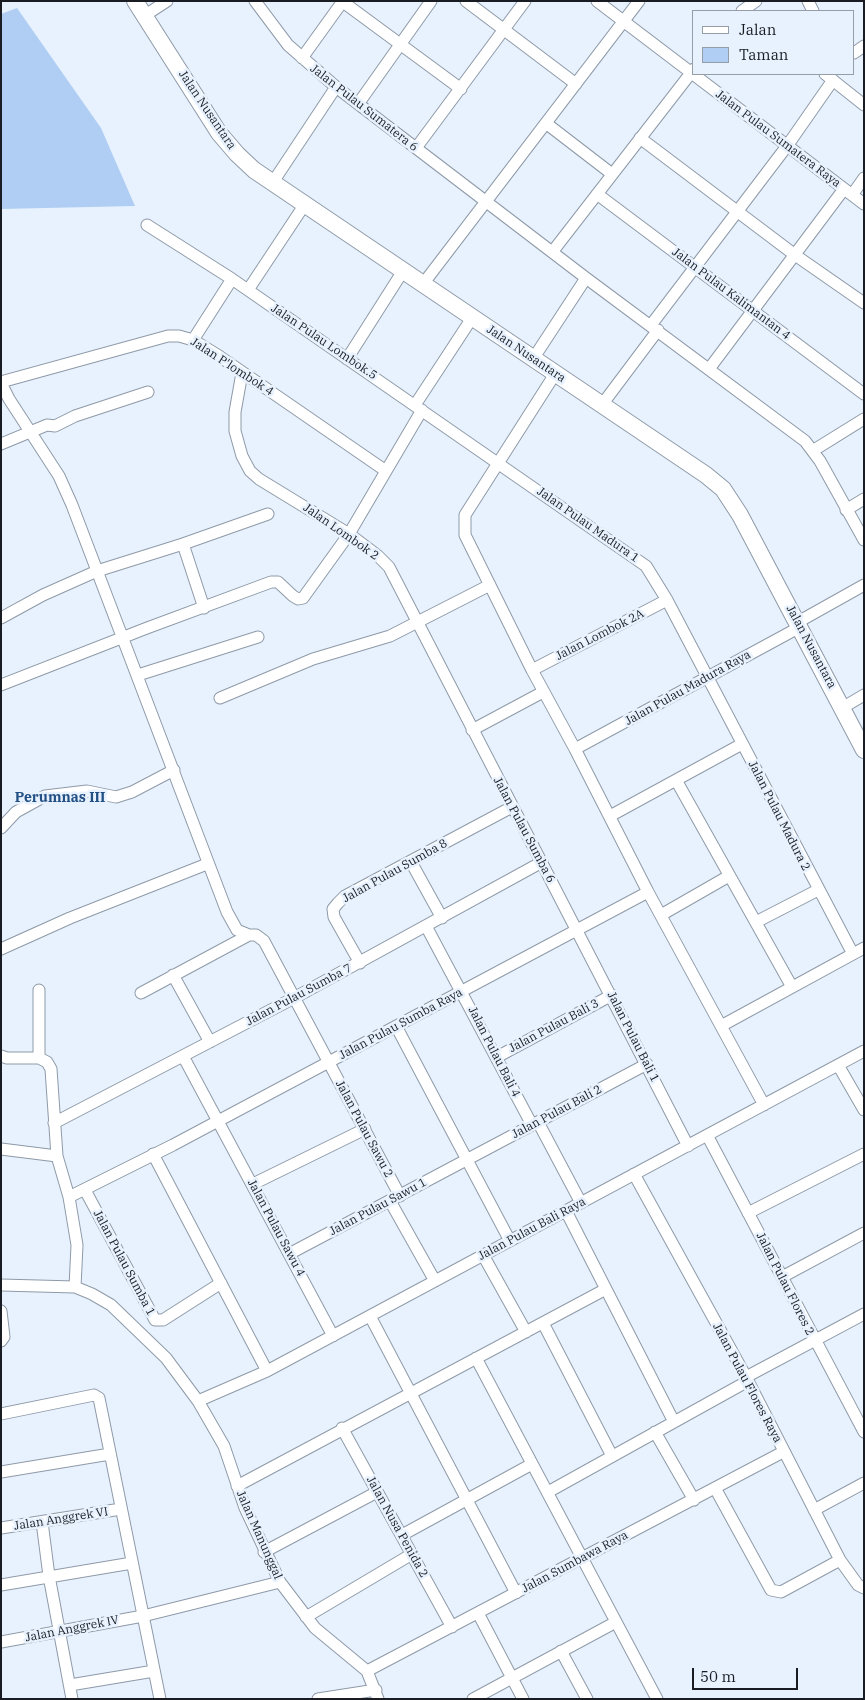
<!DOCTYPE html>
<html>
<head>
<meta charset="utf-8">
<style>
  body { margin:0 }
  #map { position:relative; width:865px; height:1700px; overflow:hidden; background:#e8f2fe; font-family:"IBM Plex Serif",serif }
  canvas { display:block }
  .frame { position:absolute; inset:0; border:2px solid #191d23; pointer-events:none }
  .legend { position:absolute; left:692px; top:10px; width:162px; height:65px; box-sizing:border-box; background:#e8f2fe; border:1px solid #959da6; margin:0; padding:6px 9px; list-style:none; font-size:15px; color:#191d23 }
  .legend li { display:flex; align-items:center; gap:10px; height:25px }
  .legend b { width:25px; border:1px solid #959da6 }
  .scale { position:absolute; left:692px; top:1668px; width:106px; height:22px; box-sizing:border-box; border:2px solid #191d23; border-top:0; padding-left:6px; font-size:15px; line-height:18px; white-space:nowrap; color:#191d23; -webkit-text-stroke:4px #e8f2fe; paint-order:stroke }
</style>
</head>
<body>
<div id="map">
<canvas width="865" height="1700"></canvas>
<div class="frame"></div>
<ul class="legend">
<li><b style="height:6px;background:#fff"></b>Jalan</li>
<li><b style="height:14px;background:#b0cef3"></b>Taman</li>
</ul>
<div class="scale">50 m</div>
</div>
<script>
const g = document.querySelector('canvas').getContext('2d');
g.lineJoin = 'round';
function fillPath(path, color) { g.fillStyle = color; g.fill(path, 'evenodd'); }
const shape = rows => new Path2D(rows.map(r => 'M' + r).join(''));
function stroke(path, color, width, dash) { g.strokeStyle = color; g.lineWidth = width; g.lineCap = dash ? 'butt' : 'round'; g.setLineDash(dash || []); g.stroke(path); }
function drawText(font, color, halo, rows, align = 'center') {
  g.font = font + ' "IBM Plex Serif",serif'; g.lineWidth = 5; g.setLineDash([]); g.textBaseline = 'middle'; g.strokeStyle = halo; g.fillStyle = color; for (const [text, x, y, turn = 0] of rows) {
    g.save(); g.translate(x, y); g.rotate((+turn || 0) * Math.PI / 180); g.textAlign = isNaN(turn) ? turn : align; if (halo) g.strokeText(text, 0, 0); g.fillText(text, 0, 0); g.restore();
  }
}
const green = shape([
  [17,8,101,128,135,206,1,209,1,14]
]);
const street = shape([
  [255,1,288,45,336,87,586,278,805,441,820,461,864,540],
  [466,1,576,84],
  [597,1,864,204],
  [808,1,813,11],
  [343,2,461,89],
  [742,11,756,1],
  [144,16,167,1],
  [854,53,864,46],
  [302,58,343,1],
  [825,74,864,105],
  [358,104,431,1],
  [547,124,612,174],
  [640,138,795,255,864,303],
  [416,148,525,1],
  [273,182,336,87],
  [597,194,864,394],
  [852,195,864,178],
  [147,225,232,279,646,566,667,600,853,954],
  [553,251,694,69],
  [423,284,639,1],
  [248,290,305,204],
  [651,325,787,146,833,80],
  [193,340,232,279],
  [347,359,403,271],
  [533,359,586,278],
  [709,369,844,189],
  [242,373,235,412,235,431,242,456,250,471,259,479,349,534,378,556,389,567,688,1146],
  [555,374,465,515,465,535,532,670,575,749,648,892,764,1105],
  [1,382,168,336,179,336,193,340,219,356,386,471],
  [1,383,9,399,59,476,72,505,227,912,237,930,249,935],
  [415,405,472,318],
  [601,406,658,330],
  [1,444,47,425,55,426,75,416,148,392],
  [814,450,864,419],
  [846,510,864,499],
  [183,544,204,608],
  [1,618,43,595,97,571,183,544,268,514],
  [798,622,864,585],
  [532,670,667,600],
  [138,675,258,637],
  [1,685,147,628,271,582,278,582,293,596,298,599,303,598,349,534,422,410],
  [220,698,313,659,390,636,490,585],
  [842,708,864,695],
  [472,730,543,692],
  [575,749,800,627],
  [676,780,792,987],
  [610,816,742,744],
  [1,828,16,812,45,796,87,791,116,797,132,792,174,770],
  [411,862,442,918],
  [661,915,729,876],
  [756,922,818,890],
  [426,926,532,1125],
  [1,949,70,918,207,864],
  [360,963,334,917,333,909,338,903,345,896,512,807],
  [173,975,210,1042],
  [39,990,39,1058],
  [141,993,249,935,256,935,264,941,400,1196],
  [396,1026,510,1241],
  [721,1026,864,948],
  [1,1056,7,1058,39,1058,47,1062,51,1069,57,1156,69,1197,77,1245,75,1287],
  [183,1056,333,1336],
  [497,1057,612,995],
  [838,1065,864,1110],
  [538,1122,581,1203],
  [54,1123,294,998,542,862],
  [707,1135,864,1432],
  [1,1149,57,1156],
  [153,1154,267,1371],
  [634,1174,746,1377,840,1560,858,1585,864,1588],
  [253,1184,365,1129],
  [85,1190,155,1320,163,1320,221,1283],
  [69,1197,173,1145,648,892],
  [390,1201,435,1281],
  [566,1211,674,1422],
  [748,1213,864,1154],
  [289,1254,647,1064],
  [483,1255,526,1332],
  [782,1277,864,1233],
  [1,1285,75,1287,92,1294,111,1305,166,1358,198,1401,224,1446,245,1508,280,1582,315,1628,367,1671,378,1699],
  [1,1311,4,1337,1,1341],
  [370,1316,516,1593],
  [543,1323,612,1456],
  [476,1358,657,1699],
  [746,1377,864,1314],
  [198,1401,267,1371,864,1051],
  [1,1414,94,1395,99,1398,160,1699],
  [342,1428,452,1627],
  [655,1432,694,1500],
  [1,1472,110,1454],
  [237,1486,606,1289],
  [715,1488,771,1590,781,1592,840,1560],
  [548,1492,748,1381],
  [814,1510,864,1483],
  [42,1522,49,1576,72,1699],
  [1,1528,121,1509],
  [402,1535,532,1464],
  [264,1552,377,1492],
  [1,1585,132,1563],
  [478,1613,523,1699],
  [306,1617,412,1554],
  [1,1642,143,1616,280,1582],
  [561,1651,587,1699],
  [367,1671,783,1452],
  [70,1685,154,1671],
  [318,1699,376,1690],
  [473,1699,616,1622]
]);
const secondary = shape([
  [135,1,219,133,237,154,254,170,706,475,723,489,740,515,864,750]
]);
const streetNames = [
  ["Jalan Pulau Sumatera 6",364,108,38],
  ["Jalan Nusantara",207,110,56],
  ["Jalan Pulau Sumatera Raya",778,139,37],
  ["Jalan Pulau Kalimantan 4",731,294,37],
  ["Jalan Pulau Lombok.5",324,342,34],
  ["Jalan Nusantara",526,354,34],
  ["Jalan P'lombok 4",232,367,33],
  ["Jalan Pulau Madura 1",588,525,35],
  ["Jalan Lombok 2",341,532,35],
  ["Jalan Lombok 2A",600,635,-27],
  ["Jalan Nusantara",811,647,62],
  ["Jalan Pulau Madura Raya",688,688,-29],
  ["Jalan Pulau Madura 2",779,816,63],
  ["Jalan Pulau Sumba 6",524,830,62],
  ["Jalan Pulau Sumba 8",395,871,-29],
  ["Jalan Pulau Sumba 7",299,995,-28],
  ["Jalan Pulau Sumba Raya",401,1024,-28],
  ["Jalan Pulau Bali 3",554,1026,-28],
  ["Jalan Pulau Bali 1",633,1037,63],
  ["Jalan Pulau Bali 4",494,1052,63],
  ["Jalan Pulau Bali 2",557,1112,-28],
  ["Jalan Pulau Sawu 2",364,1129,62],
  ["Jalan Pulau Sawu 1",378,1207,-28],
  ["Jalan Pulau Sawu 4",276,1228,62],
  ["Jalan Pulau Bali Raya",532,1229,-28],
  ["Jalan Pulau Sumba 1",124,1263,62],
  ["Jalan Pulau Flores 2",785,1284,63],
  ["Jalan Pulau Flores Raya",747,1383,62],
  ["Jalan Anggrek VI",61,1519,-9],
  ["Jalan Nusa Penida 2",397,1527,61],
  ["Jalan Manunggal",259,1535,66],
  ["Jalan Sumbawa Raya",575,1562,-28],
  ["Jalan Anggrek IV",72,1629,-11]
];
const neighbourhoodNames = [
  ["Perumnas III",60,798]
];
fillPath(green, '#b0cef3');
stroke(street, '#8e9aa8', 13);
stroke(secondary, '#8e9aa8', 18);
stroke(street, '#fff', 11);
stroke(secondary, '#fff', 16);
drawText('12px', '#191d23', '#e8f2fe', streetNames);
drawText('bold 14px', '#225084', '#e8f2fe', neighbourhoodNames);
</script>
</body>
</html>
